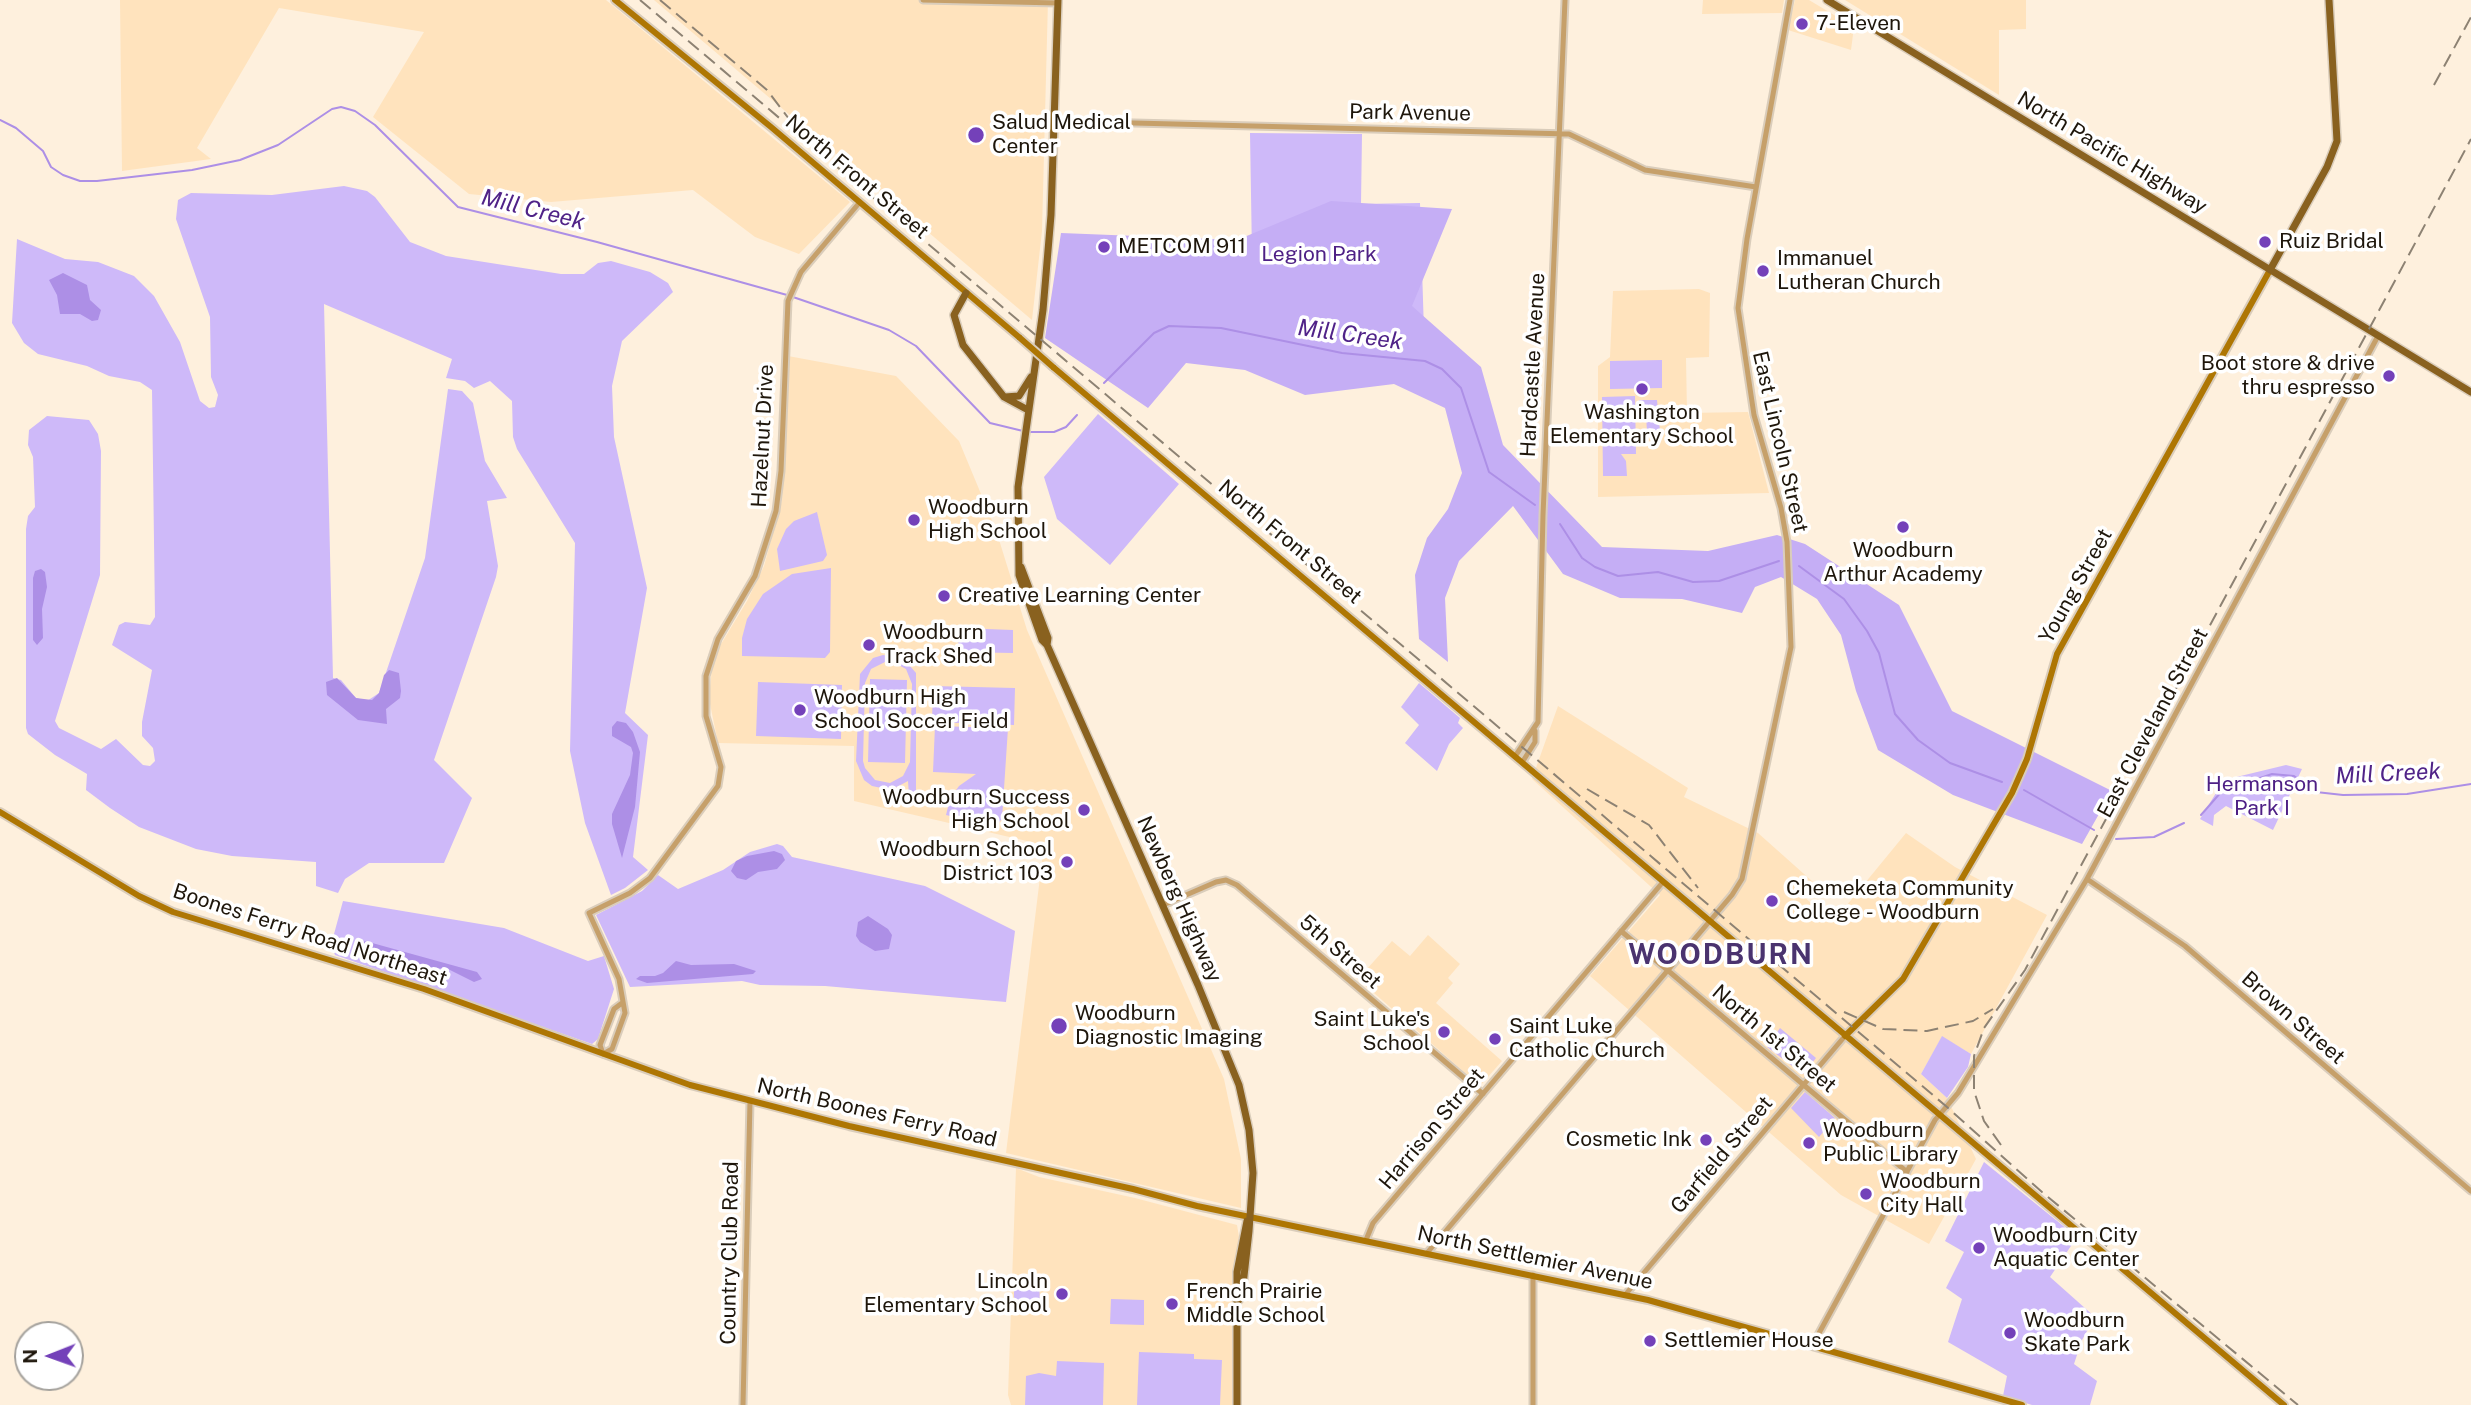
<!DOCTYPE html>
<html>
<head>
<meta charset="utf-8">
<style>
  body { margin:0 }
  #map { position:relative; width:2471px; height:1405px; overflow:hidden; background:#fef0dd; font-family:"Public Sans",sans-serif }
  canvas { display:block }
  .north { position:absolute; left:14px; top:1321px; width:70px; height:70px; box-sizing:border-box; background:#fff; border:2px solid #a5a29d; border-radius:50%; rotate:269deg; font-size:19px; font-weight:700; line-height:28px; text-align:center; color:#1e160b }
  .north::after { content:''; display:block; margin:auto; width:24px; height:32px; background:#7441b9; clip-path:polygon(50% 0,100% 100%,50% 72%,0 100%) }
</style>
</head>
<body>
<div id="map">
<canvas width="2471" height="1405"></canvas>
<div class="north">N</div>
</div>
<script>
const g = document.querySelector('canvas').getContext('2d');
g.lineJoin = 'round';
function fillPath(path, color) { g.fillStyle = color; g.fill(path, 'evenodd'); }
const shape = rows => new Path2D(rows.map(r => 'M' + r).join(''));
function stroke(path, color, width, dash) { g.strokeStyle = color; g.lineWidth = width; g.lineCap = dash ? 'butt' : 'round'; g.setLineDash(dash || []); g.stroke(path); }
function drawText(font, color, halo, rows, align = 'center') {
  g.font = font + ' "Public Sans",sans-serif'; g.lineWidth = 7; g.setLineDash([]); g.textBaseline = 'middle'; g.strokeStyle = halo; g.fillStyle = color; for (const [text, x, y, turn = 0] of rows) {
    g.save(); g.translate(x, y); g.rotate((+turn || 0) * Math.PI / 180); g.textAlign = isNaN(turn) ? turn : align; if (halo) g.strokeText(text, 0, 0); g.fillText(text, 0, 0); g.restore();
  }
}
const built = shape([
  [120,0,606,0,850,202,799,254,755,237,693,190,551,202,469,194,373,117,424,32,279,8,197,148,211,159,122,171],
  [654,0,1048,0,1042,231,1032,320],
  [1703,0,1784,0,1782,13,1702,14],
  [1795,0,1809,0,1854,27,1851,50,1788,30],
  [1845,0,2026,0,2026,29,1999,30,1999,95],
  [1699,289,1710,293,1709,357,1686,358,1687,413,1748,412,1769,493,1598,497,1598,366,1610,357,1613,291],
  [788,356,896,376,959,441,996,530,1027,630,1224,1079,1241,1159,1241,1208,1006,1153,1044,845,854,801,854,746,718,743,709,699,712,667,718,649,747,601,764,566,782,500],
  [1558,706,1688,788,1684,797,1758,833,1813,882,1803,896,1833,922,1906,833,1955,867,2047,915,1971,1054,1942,1037,1921,1074,1947,1098,1976,1159,1929,1244,1841,1195,1590,976,1660,895,1532,779],
  [1428,935,1460,964,1448,978,1453,983,1436,1003,1502,1061,1480,1086,1358,979,1392,941,1410,956],
  [1016,1168,1039,1177,1135,1198,1237,1225,1239,1237,1234,1274,1232,1405,1011,1405,1008,1395]
]);
const green = shape([
  [1250,133,1362,134,1361,204,1420,203,1424,332,1253,316],
  [344,186,367,191,375,197,410,242,446,256,561,274,584,274,598,263,611,261,650,272,668,283,673,292,622,341,612,386,614,437,647,588,625,713,648,735,633,857,648,870,625,888,611,895,585,823,570,751,575,543,517,449,513,437,512,401,490,381,474,388,465,381,446,378,452,359,324,304,333,678,341,680,356,698,367,701,379,693,425,558,448,389,462,391,473,403,485,461,507,498,487,501,498,566,496,577,434,760,472,798,444,863,369,863,345,879,338,893,316,886,316,862,232,856,196,849,139,827,110,808,86,790,87,774,55,755,28,734,26,728,26,529,28,516,35,507,33,457,28,445,29,430,47,416,89,420,98,434,101,451,100,575,55,721,59,728,101,749,116,739,143,765,150,766,155,761,153,748,142,736,142,722,152,670,112,645,119,625,125,622,150,625,155,617,152,390,140,382,109,376,87,366,38,354,24,343,12,323,17,239,65,259,98,262,134,276,154,296,180,342,200,401,209,408,215,407,218,395,211,377,210,317,176,219,178,200,191,193,272,195],
  [1662,360,1662,388,1610,389,1610,361],
  [1635,396,1636,454,1621,454,1626,461,1627,476,1603,476,1602,397],
  [1639,400,1657,400,1660,431,1647,431,1646,416,1639,416],
  [1098,414,1179,484,1110,565,1057,519,1044,477],
  [817,512,827,555,823,561,780,571,777,549,786,529,794,521],
  [831,568,830,652,825,658,742,656,742,638,747,619,763,594,792,574],
  [959,628,1013,630,1013,653,958,652],
  [883,655,903,658,916,673,916,796,909,796,908,781,891,790,872,786,864,780,856,761,860,674,873,658],
  [885,662,893,662,906,669,912,684,910,762,903,776,890,783,875,780,865,768,863,761,865,683,871,669],
  [870,679,907,680,905,763,868,762],
  [758,682,842,685,841,739,756,736],
  [1419,683,1460,718,1458,723,1463,728,1449,744,1437,771,1405,743,1419,725,1401,707],
  [933,686,1015,688,1014,725,932,722],
  [935,726,1008,728,1002,819,994,827,946,815,950,799,959,786,976,774,933,772],
  [2286,765,2302,769,2273,830,2226,806,2214,815,2213,826,2200,819,2224,780],
  [777,844,783,846,792,857,925,886,1015,931,1006,1002,825,986,760,985,742,981,630,987,596,915,642,891,658,875,678,889,723,870,750,852],
  [343,901,504,928,588,961,604,956,614,989,598,1039,592,1044,335,955,331,945],
  [1780,1028,1816,1058,1803,1074,1767,1047],
  [1942,1036,1971,1054,1968,1067,1947,1098,1921,1074],
  [1805,1092,1835,1118,1819,1137,1791,1108],
  [1984,1162,2077,1237,2050,1277,2095,1317,2082,1340,2074,1364,2097,1381,2090,1405,2032,1405,2003,1396,2007,1376,1948,1342,1962,1299,1946,1288,1964,1252,1945,1241],
  [1019,1275,1039,1279,1040,1304,1014,1302,1014,1282],
  [1111,1299,1144,1300,1144,1325,1110,1324],
  [1139,1352,1194,1354,1194,1359,1222,1360,1220,1405,1137,1405],
  [1057,1361,1104,1363,1103,1405,1025,1405,1026,1376,1039,1373,1056,1376]
]);
const forest = shape([
  [1331,201,1452,209,1412,306,1481,367,1503,445,1602,547,1708,551,1777,535,1805,544,1899,605,1952,711,2112,791,2082,844,1953,795,1878,750,1856,691,1841,635,1817,599,1781,577,1755,587,1742,613,1682,599,1620,598,1563,574,1513,506,1459,561,1445,598,1448,662,1419,639,1415,575,1427,538,1448,509,1462,473,1445,408,1394,384,1305,395,1245,370,1186,363,1148,408,1045,338,1061,233,1237,240]
]);
const water = shape([
  [63,273,87,285,90,300,101,310,98,320,92,321,80,314,60,314,57,295,49,280],
  [41,569,45,572,47,587,42,609,43,638,37,645,33,640,33,578,35,571],
  [389,670,399,673,401,691,400,698,386,709,387,724,358,720,327,695,326,682,337,678,356,698,372,700,379,693,384,675],
  [617,721,626,723,633,732,640,752,635,807,622,858,612,824,612,814,630,775,633,753,631,747,612,736,612,727],
  [774,851,782,854,785,860,777,869,758,872,746,880,737,878,731,871,736,861,747,856],
  [868,916,888,929,892,935,889,949,875,951,860,942,856,936,858,922],
  [365,941,477,972,482,979,474,982,448,969,416,967,366,954,360,945],
  [676,961,691,965,734,964,756,971,753,974,647,983,636,979,640,976,655,976,663,973]
]);
const stream = shape([
  [0,120,16,128,43,151,51,167,63,175,80,181,97,181,192,170,240,160,278,145,332,109,341,107,355,111,375,125,458,207,597,242,787,295],
  [793,297,889,330,916,346,990,423,1023,431],
  [1104,383,1154,333,1169,326,1221,328,1342,353,1425,361,1442,369,1461,388,1489,472,1535,505],
  [1029,432,1054,432,1066,427,1077,415],
  [1560,524,1582,558,1595,567,1618,576,1658,572,1693,582,1719,581,1779,561],
  [1799,566,1844,599,1867,631,1879,653,1895,714,1918,740,1950,763,2002,782],
  [2024,790,2094,830],
  [2201,815,2222,791,2272,774,2294,776,2316,792,2343,795,2407,794,2471,784],
  [2116,839,2154,837,2184,823]
]);
const tertiary = shape([
  [923,0,1058,3],
  [1055,121,1569,134,1645,170,1756,187],
  [1516,755,1538,722,1543,515,1565,0],
  [1523,761,1535,742,1535,731],
  [2087,879,2185,946,2471,1191],
  [1163,905,1216,882,1226,880,1237,885,1483,1094],
  [1621,931,1907,1172],
  [622,1003,614,1009,600,1045,603,1054,612,1049,625,1013,619,979,589,913,630,893,650,878,718,786,721,767,706,716,706,676,718,639,755,576,776,511,781,471,788,301,801,272,860,202],
  [1366,1240,1373,1223,1663,882],
  [1427,1253,1732,895,1742,879,1791,647,1787,542,1781,508,1754,415,1738,308,1747,239,1790,0],
  [1625,1295,1845,1036],
  [1812,1346,1935,1120,1958,1093,2087,879,2378,336],
  [743,1405,750,1101],
  [1533,1405,1533,1275]
]);
const secondary = shape([
  [615,0,771,127,1020,338],
  [1053,367,2284,1405],
  [0,812,139,896,173,912,424,989,690,1085,849,1126,1133,1189,1197,1206,1648,1300,2022,1405],
  [1845,1036,1903,979,2012,793,2027,759,2057,654,2270,270]
]);
const primary = shape([
  [1058,0,1051,215,1043,310,1018,487,1019,575,1042,640,1047,645,1198,985,1239,1085,1249,1130,1253,1173,1249,1231,1242,1294,1239,1300],
  [1827,0,2471,392],
  [2270,270,2327,167,2337,141,2329,0],
  [966,293,954,315,963,345,1004,397,1028,410],
  [1005,397,1019,396,1031,377],
  [1021,567,1048,638,1047,645],
  [1237,1405,1237,1272,1247,1221]
]);
const rail = shape([
  [640,0,1947,1107,2042,1192,2298,1405],
  [660,0,767,90,789,119],
  [2434,85,2471,17],
  [1587,789,1649,825,1698,888],
  [1844,1012,1883,1029,1927,1031,1973,1021,1993,1009],
  [2001,1145,1984,1121,1974,1091,1974,1056,1984,1028,2025,970,2471,139]
]);
const secondaryBridge = shape([
  [1020,338,1053,367]
]);
const markers = [
  [1802,24,7,"#7441b9"],
  [976,135,9,"#7441b9"],
  [2265,242,7,"#7441b9"],
  [1104,247,7,"#7441b9"],
  [1763,271,7,"#7441b9"],
  [2389,376,7,"#7441b9"],
  [1642,389,7,"#7441b9"],
  [914,520,7,"#7441b9"],
  [1903,527,7,"#7441b9"],
  [944,596,7,"#7441b9"],
  [869,645,7,"#7441b9"],
  [800,710,7,"#7441b9"],
  [1084,810,7,"#7441b9"],
  [1067,862,7,"#7441b9"],
  [1772,901,7,"#7441b9"],
  [1059,1026,9,"#7441b9"],
  [1444,1032,7,"#7441b9"],
  [1495,1039,7,"#7441b9"],
  [1706,1140,7,"#7441b9"],
  [1809,1143,7,"#7441b9"],
  [1866,1194,7,"#7441b9"],
  [1979,1248,7,"#7441b9"],
  [1062,1294,7,"#7441b9"],
  [1172,1304,7,"#7441b9"],
  [2010,1333,7,"#7441b9"],
  [1650,1341,7,"#7441b9"]
];
const poiNames = [
  ["7-Eleven",1816,24],
  ["Salud Medical",992,123],
  ["Center",992,147],
  ["Ruiz Bridal",2279,242],
  ["METCOM 911",1118,247],
  ["Immanuel",1777,259],
  ["Lutheran Church",1777,283],
  ["Boot store & drive",2375,364,"right"],
  ["thru espresso",2375,388,"right"],
  ["Washington",1642,413,"center"],
  ["Elementary School",1642,437,"center"],
  ["Woodburn",928,508],
  ["High School",928,532],
  ["Woodburn",1903,551,"center"],
  ["Arthur Academy",1903,575,"center"],
  ["Creative Learning Center",958,596],
  ["Woodburn",883,633],
  ["Track Shed",883,657],
  ["Woodburn High",814,698],
  ["School Soccer Field",814,722],
  ["Woodburn Success",1070,798,"right"],
  ["High School",1070,822,"right"],
  ["Woodburn School",1053,850,"right"],
  ["District 103",1053,874,"right"],
  ["Chemeketa Community",1786,889],
  ["College - Woodburn",1786,913],
  ["Woodburn",1075,1014],
  ["Diagnostic Imaging",1075,1038],
  ["Saint Luke's",1430,1020,"right"],
  ["School",1430,1044,"right"],
  ["Saint Luke",1509,1027],
  ["Catholic Church",1509,1051],
  ["Woodburn",1823,1131],
  ["Public Library",1823,1155],
  ["Cosmetic Ink",1692,1140,"right"],
  ["Woodburn",1880,1182],
  ["City Hall",1880,1206],
  ["Woodburn City",1993,1236],
  ["Aquatic Center",1993,1260],
  ["Lincoln",1048,1282,"right"],
  ["Elementary School",1048,1306,"right"],
  ["French Prairie",1186,1292],
  ["Middle School",1186,1316],
  ["Woodburn",2024,1321],
  ["Skate Park",2024,1345],
  ["Settlemier House",1664,1341]
];
const streetNames = [
  ["Park Avenue",1410,113,1],
  ["North Pacific Highway",2112,153,31],
  ["North Front Street",857,177,40],
  ["Hardcastle Avenue",1533,365,-87],
  ["Hazelnut Drive",763,436,-87],
  ["East Lincoln Street",1780,442,77],
  ["North Front Street",1290,542,40],
  ["Young Street",2076,586,-61],
  ["East Cleveland Street",2153,723,-62],
  ["Newberg Highway",1179,899,66],
  ["Boones Ferry Road Northeast",310,935,18],
  ["5th Street",1340,952,41],
  ["Brown Street",2293,1018,41],
  ["North 1st Street",1774,1039,40],
  ["North Boones Ferry Road",877,1113,13],
  ["Harrison Street",1432,1129,-50],
  ["Garfield Street",1722,1155,-50],
  ["Country Club Road",730,1253,-89],
  ["North Settlemier Avenue",1535,1258,12]
];
const parkNames = [
  ["Legion Park",1319,255],
  ["Hermanson",2262,785],
  ["Park I",2262,809]
];
const waterNames = [
  ["Mill Creek",533,210,14],
  ["Mill Creek",1350,335,8],
  ["Mill Creek",2388,774,-3]
];
const districtNames = [
  ["WOODBURN",1721,955]
];
fillPath(built, '#ffe3bd');
fillPath(green, '#ceb9f9');
fillPath(forest, '#c5aef5');
fillPath(water, '#ad8fe6');
stroke(stream, '#ad8fe6', 2);
stroke(tertiary, '#dacdbb', 9);
stroke(secondary, '#dacdbb', 10);
stroke(primary, '#dacdbb', 10);
stroke(tertiary, '#c6a06a', 5);
stroke(secondary, '#ae7603', 6);
stroke(primary, '#89611f', 7);
stroke(rail, '#8d8273', 2, [14, 7]);
stroke(secondaryBridge, '#dacdbb', 10, []);
stroke(secondaryBridge, '#ae7603', 6);
for (const [x, y, r, color] of markers) { const dot = new Path2D(); dot.arc(x, y, r, 0, 2 * Math.PI); g.fillStyle = color; g.fill(dot); stroke(dot, '#fff', 2.5); }
drawText('21px', '#1e160b', '#fff', poiNames, 'left');
drawText('21px', '#1e160b', '#fff', streetNames);
drawText('21px', '#4e2085', '#fff', parkNames);
drawText('italic 23px', '#502388', '#fff', waterNames);
g.letterSpacing = '2px';
drawText('bold 28px', '#4a336f', '#fff', districtNames);
g.letterSpacing = '0px';
</script>
</body>
</html>
